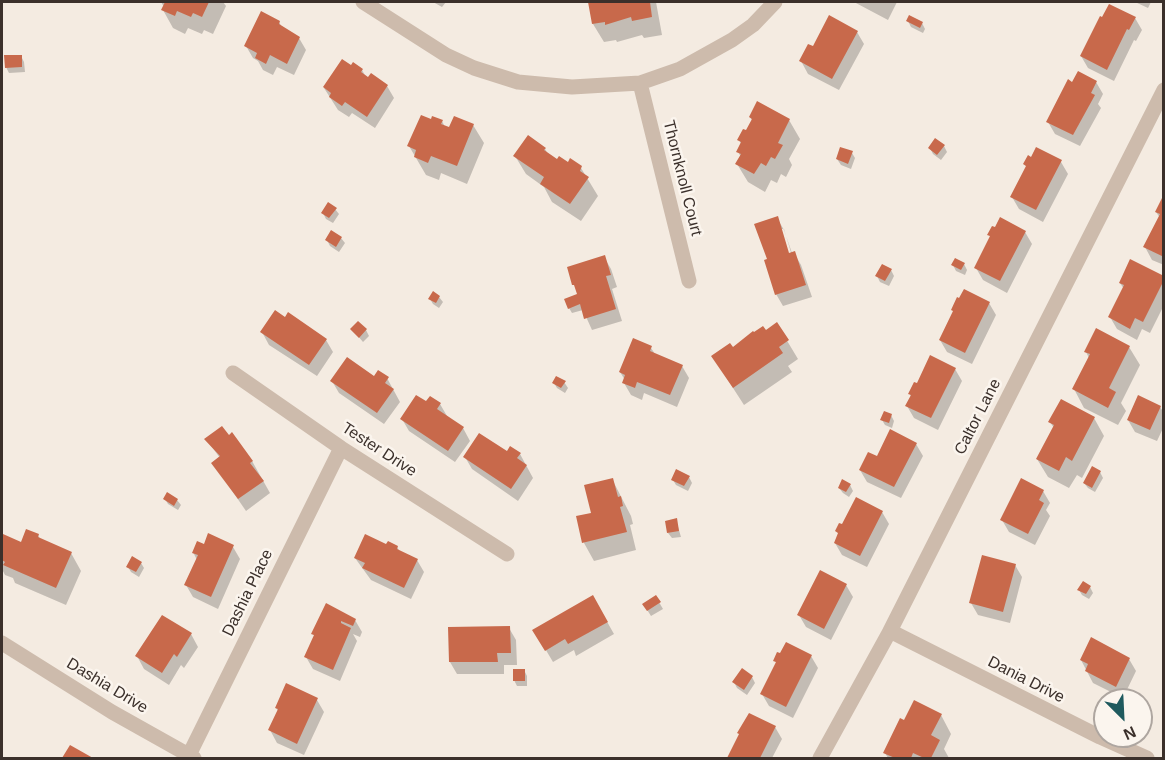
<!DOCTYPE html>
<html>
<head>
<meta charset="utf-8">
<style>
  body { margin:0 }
  #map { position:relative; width:1165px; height:760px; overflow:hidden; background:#f4ebe1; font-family:Helvetica,sans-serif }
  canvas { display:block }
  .frame { position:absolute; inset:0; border:3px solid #3b302b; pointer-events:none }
  .north { position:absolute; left:1093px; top:688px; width:60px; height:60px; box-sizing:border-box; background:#fbf5ee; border:2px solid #aea6a0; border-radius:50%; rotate:156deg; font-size:16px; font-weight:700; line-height:24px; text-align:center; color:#3b302b }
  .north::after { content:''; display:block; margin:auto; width:21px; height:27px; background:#1f5a5e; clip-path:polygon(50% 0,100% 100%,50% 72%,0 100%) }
</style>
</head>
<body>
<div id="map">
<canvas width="1165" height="760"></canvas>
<div class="frame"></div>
<div class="north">N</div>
</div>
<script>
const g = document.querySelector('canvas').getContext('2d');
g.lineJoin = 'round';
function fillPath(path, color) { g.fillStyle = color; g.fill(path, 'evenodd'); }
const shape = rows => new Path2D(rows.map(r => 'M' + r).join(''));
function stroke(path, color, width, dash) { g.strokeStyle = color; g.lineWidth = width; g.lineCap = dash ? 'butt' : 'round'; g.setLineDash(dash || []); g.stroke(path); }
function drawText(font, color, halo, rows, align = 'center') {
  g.font = font + ' Helvetica,sans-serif'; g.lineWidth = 5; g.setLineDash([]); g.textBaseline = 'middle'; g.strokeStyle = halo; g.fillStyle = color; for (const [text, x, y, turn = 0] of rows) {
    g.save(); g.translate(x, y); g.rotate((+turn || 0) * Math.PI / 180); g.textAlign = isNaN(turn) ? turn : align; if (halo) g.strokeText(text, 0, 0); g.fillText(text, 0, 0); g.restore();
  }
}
const shadow = shape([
  [161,2,223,2,226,6,213,34,204,30,202,34,188,28,185,34,173,28,163,10,164,7],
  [433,2,446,2,442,7],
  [589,2,656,2,662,35,644,38,642,35,617,42,616,40,604,42,593,24],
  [854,2,897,2,888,20],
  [1135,2,1151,2,1148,8],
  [1135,18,1142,30,1136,41,1134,40,1114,81,1088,68,1081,56,1103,19],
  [908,21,922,23,925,29,923,33,911,27],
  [279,22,283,29,299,38,306,50,294,75,277,67,273,75,263,70,258,61,253,58,246,46],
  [857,32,864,44,839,90,808,74,801,61,814,49],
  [21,56,24,62,25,72,9,73,6,67],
  [352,67,362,70,366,77,387,86,394,98,375,128,352,113,349,117,338,110,324,88],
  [1096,82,1103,94,1098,104,1101,108,1080,146,1055,134,1048,122,1073,84],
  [750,117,789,120,800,139,789,159,792,165,786,177,781,174,777,183,771,180,765,192,748,182,737,164,741,157,738,152,742,145,739,140,747,132,753,122],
  [432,121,442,121,445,127,450,129,473,125,484,143,467,184,441,173,439,180,426,175,409,146],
  [944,146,947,152,941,160,933,154,930,148],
  [545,149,548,154,557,161,581,168,598,196,581,221,552,202,544,187,526,174,515,156],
  [852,153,855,158,851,169,841,165,837,159],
  [1061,162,1068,174,1043,222,1019,209,1012,197,1027,168,1025,164],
  [1164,197,1164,265,1152,260,1145,247,1160,218,1156,212],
  [335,209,339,214,333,223,326,219,323,213],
  [777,218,784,230,792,253,794,253,801,265,812,297,783,306,776,294,769,260],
  [780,229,784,229,793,259,790,260],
  [1025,232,1032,244,1007,293,983,280,976,268,991,238,989,235],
  [341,238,345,243,339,252,330,246,327,240],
  [604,257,611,269,617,287,612,289,622,321,592,330,583,310,572,313,569,308],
  [964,264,967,270,965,275,956,271,953,265],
  [891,270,894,276,889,286,880,282,877,276],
  [1164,278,1164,305,1150,333,1142,329,1137,340,1117,329,1110,317,1124,289,1120,283],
  [439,297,443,302,439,308,433,304,430,299],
  [989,303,996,315,972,364,947,352,940,340],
  [777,324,798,359,788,366,792,372,744,405,724,374,733,349],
  [352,329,366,330,369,336,363,342],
  [262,332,326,340,333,352,317,376,269,345],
  [1129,347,1140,365,1121,403,1126,411,1118,425,1084,408,1074,389,1089,358,1086,352],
  [651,348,655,354,682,366,689,378,677,407,644,393,642,400,631,395,624,383,625,380,620,372],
  [955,369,962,381,938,430,914,418,907,406,911,397,910,394,917,385],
  [374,378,387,378,400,402,384,424,339,393,332,381],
  [564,382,568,388,565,393,557,388,554,383],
  [426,403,440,404,447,416,463,428,470,441,455,462,409,431,402,419],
  [1160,407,1164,413,1164,426,1157,441,1135,432,1128,420],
  [891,415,894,421,892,428,885,425,882,420],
  [1094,418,1104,436,1082,478,1077,475,1069,488,1048,477,1037,459,1054,428,1050,422],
  [206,439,252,461,270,493,246,511,213,463,220,458],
  [916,444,923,456,901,498,867,482,860,470,877,458],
  [507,453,520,454,533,478,518,501,472,469,465,457],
  [1100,472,1103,478,1095,492,1088,488,1084,483],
  [689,477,692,483,688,491,676,485,673,480],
  [612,479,631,516,633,524,630,525,636,550,594,561,584,543,593,514],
  [850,485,853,491,849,497,843,493,839,488],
  [1043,491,1050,503,1046,510,1050,516,1035,545,1009,532,1002,520],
  [165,499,177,500,181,505,178,510,168,504],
  [882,512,889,524,867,567,842,555,835,543,839,535,837,531,843,526],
  [676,520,681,537,672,538,668,533],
  [38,535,40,539,71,553,81,571,66,605,15,583,13,578,5,575,2,569,2,541,4,536,21,544],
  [209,535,233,547,240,559,218,609,193,597,186,585,197,560,193,552,204,546],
  [387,546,397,547,400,552,417,560,424,572,411,599,371,580,355,558],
  [141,563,144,568,139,577,131,572,128,567],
  [1015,565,1022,577,1010,623,978,615,971,603],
  [846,585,853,597,831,640,806,627,799,615],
  [1090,587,1093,593,1089,599,1082,595,1079,590],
  [593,597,614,634,576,656,574,650,553,662,534,630],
  [656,597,663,609,651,616,644,605],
  [326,604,355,620,362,632,360,637,353,634,357,641,340,681,313,669,306,657,315,637,313,634],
  [509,628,516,640,517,665,504,665,504,674,457,674,450,662],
  [191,634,198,647,184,668,181,665,169,685,144,669,137,656],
  [811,656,818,668,793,718,769,706,762,694,777,664,775,661],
  [1129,659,1136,671,1123,698,1093,683,1081,660],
  [524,670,527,676,527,686,517,686,514,680],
  [752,677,755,683,747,695,737,688,734,682],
  [317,700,324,712,304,755,277,743,270,730,279,712,276,708],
  [941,715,951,734,944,749,949,758,888,758,885,753,904,722],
  [775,727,782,739,772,758,729,758,740,735]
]);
const building = shape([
  [165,2,209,2,202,17,193,13,191,17,177,11,175,16,161,10],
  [588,2,650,2,652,17,632,21,631,17,605,25,605,22,592,24],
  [1109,4,1136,17,1129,30,1127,29,1107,70,1080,56,1100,16,1102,17],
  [261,11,280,21,279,24,300,37,287,64,270,55,266,64,255,58,257,53,244,46],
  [829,15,858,31,832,79,799,61,808,44,813,46],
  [909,15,923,22,920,28,906,21],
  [4,55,22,55,22,67,5,68],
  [342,59,351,65,353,62,363,69,361,72,368,77,371,73,388,85,367,117,345,102,342,106,329,97,331,93,323,87],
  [1078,71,1097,81,1091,93,1095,95,1073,135,1046,122,1068,79,1072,82],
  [757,101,790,119,778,143,783,145,775,159,771,157,766,166,761,163,754,174,735,164,741,154,736,152,741,142,737,140,743,129,746,130,752,119,749,117],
  [421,115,431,119,432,116,443,120,441,124,449,127,454,116,474,124,457,166,431,156,428,163,414,157,416,150,407,146],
  [528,135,546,148,544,150,557,159,559,156,568,162,570,158,582,166,580,171,589,177,570,204,540,184,544,177,513,156],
  [935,138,945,145,937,155,928,148],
  [840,147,853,151,848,164,836,159],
  [1036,147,1062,160,1036,210,1010,197,1026,166,1023,164,1028,155,1031,157],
  [1164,194,1164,257,1143,247,1160,214,1155,212],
  [328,202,337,208,329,218,321,213],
  [778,216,789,253,795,251,806,285,775,295,764,260,767,259,754,224],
  [1000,217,1026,231,1000,281,974,268,990,236,987,235,992,226,995,227],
  [331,230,342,237,336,247,325,240],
  [605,255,611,275,606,276,616,309,584,319,580,304,568,309,564,299,577,294,574,285,572,285,567,267],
  [955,258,965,263,961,270,951,265],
  [1130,259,1164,276,1164,280,1143,322,1135,318,1130,329,1108,317,1124,285,1119,283],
  [882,264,892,269,885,281,875,276],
  [964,289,990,302,965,353,939,340,953,311,951,310,957,297,959,298],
  [433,291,440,296,436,303,428,299],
  [275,310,285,317,288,312,327,339,309,365,260,332],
  [358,321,367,329,359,338,350,329],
  [777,322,789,340,779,347,783,353,733,388,711,356,730,343,733,347,753,331,754,332,763,326,766,330],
  [1096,328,1130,346,1109,388,1116,392,1108,408,1072,389,1090,354,1084,352],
  [633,338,652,346,650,351,683,365,670,395,637,382,635,388,622,383,625,375,619,372],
  [930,355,956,368,931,418,905,406,911,395,908,394,914,382,917,383],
  [347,357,374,376,378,370,389,377,385,383,394,389,377,413,330,381],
  [556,376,566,381,561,388,552,383],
  [416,395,426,401,430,396,441,403,437,409,464,427,448,451,400,419],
  [1138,395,1161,406,1150,430,1127,420],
  [1061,399,1095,417,1072,461,1066,457,1059,471,1036,459,1054,425,1048,422],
  [884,411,892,414,889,423,880,420],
  [222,426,229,435,232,432,253,461,250,463,264,481,238,499,211,463,220,456,204,439],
  [890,429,917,443,894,487,859,470,868,452,877,456],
  [479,433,507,451,510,446,521,453,517,458,527,465,511,489,463,457],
  [1092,466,1101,471,1092,488,1083,483],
  [676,469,690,476,684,486,671,480],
  [613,478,618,497,621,496,623,506,620,507,627,532,582,543,576,516,591,513,584,485],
  [1021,478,1044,490,1039,500,1044,503,1028,534,1000,520],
  [842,479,851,484,846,492,838,488],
  [167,492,178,499,174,506,163,499],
  [856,497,883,511,860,556,834,543,838,533,835,531,839,523,842,524],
  [677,518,679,531,667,533,665,521],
  [26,529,39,534,38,537,72,552,56,588,3,565,5,562,2,560,3,534,21,542],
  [208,533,234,545,211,597,184,585,198,555,192,553,197,541,204,544],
  [365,534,386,544,388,541,398,546,397,549,418,559,404,588,362,568,365,563,354,558],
  [982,555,1016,564,1003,612,969,603],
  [132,556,142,562,136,572,126,567],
  [820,570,847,584,824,629,797,615],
  [1083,581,1091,586,1086,594,1077,590],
  [593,595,608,622,568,644,565,639,545,651,532,630],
  [656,595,661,602,647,611,642,604],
  [326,603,356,619,353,626,341,621,341,623,351,628,333,670,304,657,314,635,311,634],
  [162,615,192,633,177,657,174,654,162,673,135,656],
  [510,626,511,653,497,653,498,662,449,662,448,627],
  [1091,637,1130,658,1116,687,1085,671,1088,664,1080,660],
  [786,642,812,655,786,707,760,694,776,662,773,661,777,652,780,653],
  [742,668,753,676,744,690,732,682],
  [513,669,525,669,525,681,513,681],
  [286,683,318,698,297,744,268,730,278,709,275,708],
  [914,700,942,714,931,735,940,740,931,758,924,758,913,753,911,758,895,758,883,753,900,718,904,720],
  [749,713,776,726,760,758,727,758,739,734,737,733],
  [70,745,93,758,62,758]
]);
const minor = shape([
  [363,2,446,55,474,68,518,82,572,87,640,83,680,69,732,40,753,25,775,2],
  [640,83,689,281],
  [233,373,341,448,507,554],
  [890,631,1100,737,1147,758],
  [2,643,112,712,194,758],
  [189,755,341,448],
  [820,758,890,631,1164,90]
]);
const streetNames = [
  ["Thornknoll Court",682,178,76],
  ["Caltor Lane",978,417,-63],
  ["Tester Drive",379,450,33],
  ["Dashia Place",248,593,-64],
  ["Dania Drive",1026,680,27],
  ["Dashia Drive",107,686,31]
];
fillPath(shadow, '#0003');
fillPath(building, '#c8694b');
stroke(minor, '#cdbbac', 15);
drawText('16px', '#3b302b', '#fbf5ee', streetNames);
</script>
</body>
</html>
